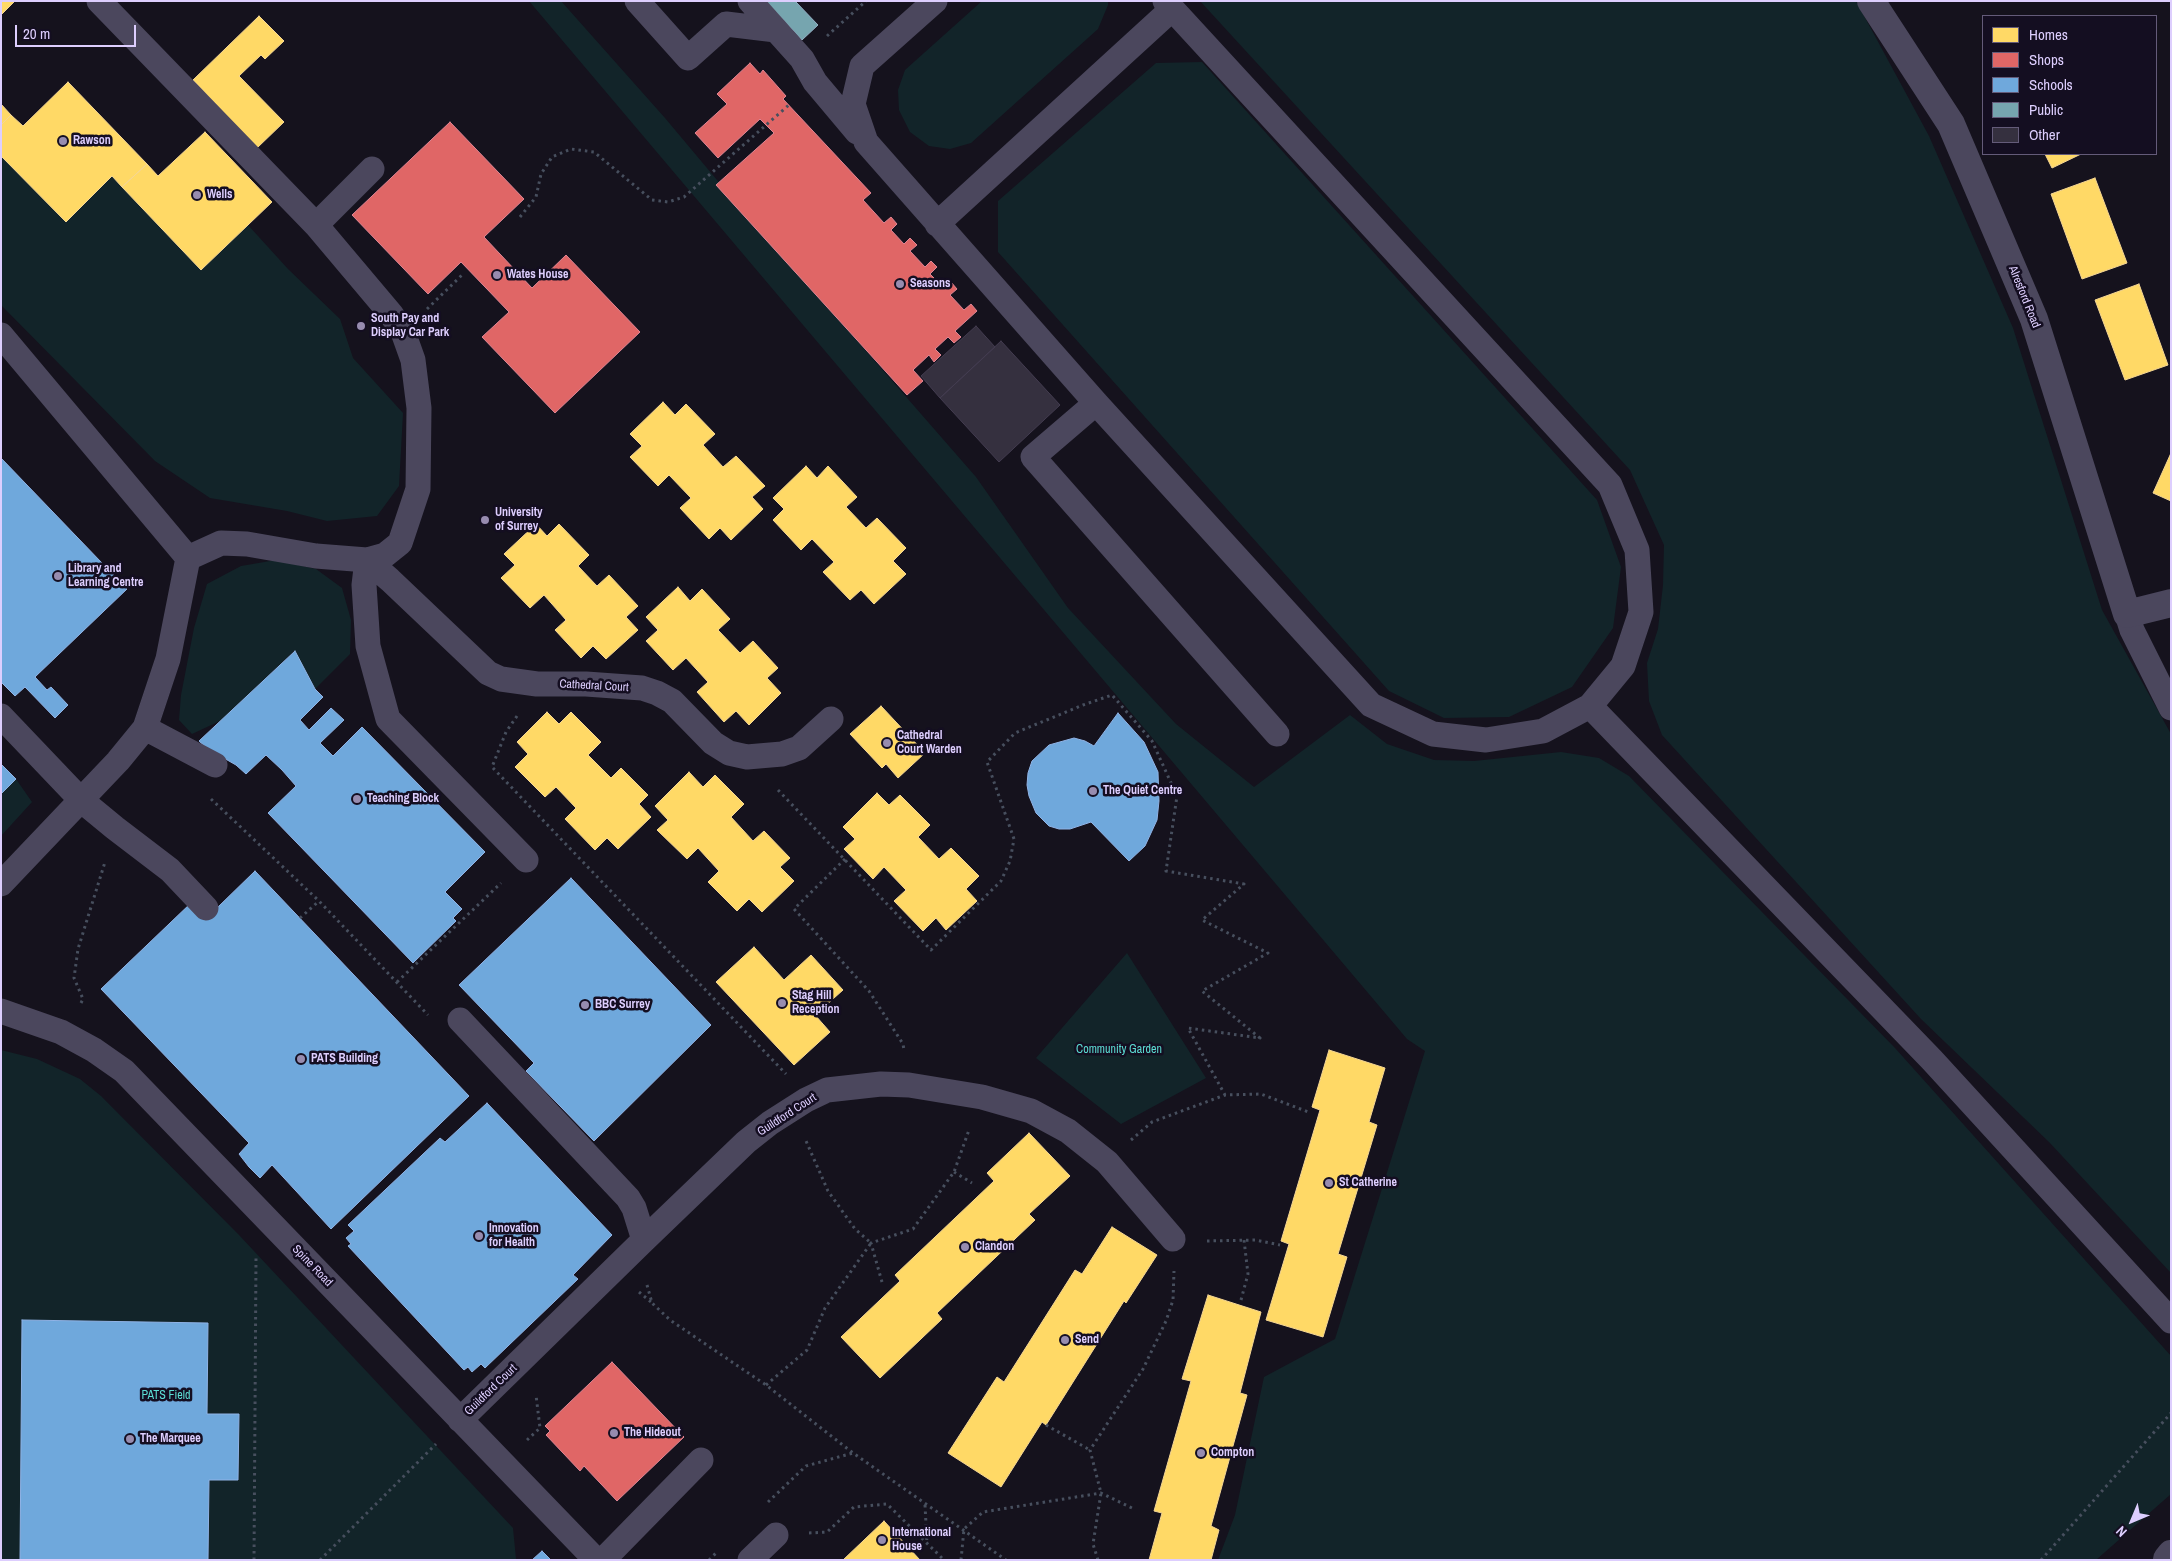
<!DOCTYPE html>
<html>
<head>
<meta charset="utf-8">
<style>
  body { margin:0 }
  #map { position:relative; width:2172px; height:1561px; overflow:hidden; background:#15121d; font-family:"Archivo Narrow",sans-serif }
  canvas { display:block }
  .frame { position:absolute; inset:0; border:2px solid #ddcefe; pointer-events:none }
  .legend { position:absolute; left:1982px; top:15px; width:175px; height:140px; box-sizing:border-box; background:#140e21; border:1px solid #645b79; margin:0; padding:6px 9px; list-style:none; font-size:15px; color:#ddcefe }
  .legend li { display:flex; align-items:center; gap:10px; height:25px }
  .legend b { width:25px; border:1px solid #645b79 }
  .north { position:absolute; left:2107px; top:1496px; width:50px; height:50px; -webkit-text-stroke:4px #140e21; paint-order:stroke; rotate:225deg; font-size:14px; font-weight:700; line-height:20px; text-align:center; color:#ddcefe }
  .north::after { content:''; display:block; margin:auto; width:18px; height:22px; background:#ddcefe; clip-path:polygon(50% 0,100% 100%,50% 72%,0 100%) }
  .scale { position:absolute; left:15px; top:25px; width:121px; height:22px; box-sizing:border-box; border:2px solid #ddcefe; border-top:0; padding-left:6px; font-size:15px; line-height:18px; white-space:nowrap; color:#ddcefe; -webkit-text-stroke:4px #140e21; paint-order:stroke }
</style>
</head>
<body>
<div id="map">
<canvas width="2172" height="1561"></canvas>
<div class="frame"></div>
<ul class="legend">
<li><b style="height:14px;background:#ffd966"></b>Homes</li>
<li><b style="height:14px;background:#e06666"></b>Shops</li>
<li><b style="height:14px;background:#6fa8dc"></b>Schools</li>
<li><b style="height:14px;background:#76a5af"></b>Public</li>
<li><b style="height:14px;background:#35303f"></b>Other</li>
</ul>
<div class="north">N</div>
<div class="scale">20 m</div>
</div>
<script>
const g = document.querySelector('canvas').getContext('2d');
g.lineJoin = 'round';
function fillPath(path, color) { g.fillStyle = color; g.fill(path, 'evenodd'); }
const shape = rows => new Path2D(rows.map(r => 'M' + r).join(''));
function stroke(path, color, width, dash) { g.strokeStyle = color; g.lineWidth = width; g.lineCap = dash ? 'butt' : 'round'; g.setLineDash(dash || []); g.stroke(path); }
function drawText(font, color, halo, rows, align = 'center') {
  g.font = font + ' "Archivo Narrow",sans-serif'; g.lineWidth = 5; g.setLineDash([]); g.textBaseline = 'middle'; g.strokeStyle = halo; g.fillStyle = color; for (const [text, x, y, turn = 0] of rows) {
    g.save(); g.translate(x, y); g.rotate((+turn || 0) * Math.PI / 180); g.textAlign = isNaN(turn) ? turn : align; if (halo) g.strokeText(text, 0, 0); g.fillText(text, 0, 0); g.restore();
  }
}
const green = shape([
  [529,1,561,1,665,118,717,180,976,477,1068,608,1176,724,1254,787,1350,715,1387,744,1434,760,1474,761,1561,752,1599,758,1629,776,1895,1048,2171,1356,2171,1494,2096,1560,1218,1560,1235,1515,1264,1377,1335,1339,1425,1051,1407,1039],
  [982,1,1108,1,1108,5,1098,29,971,143,950,149,929,146,910,132,899,110,898,90,905,70],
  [1200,1,1856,1,1929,136,2013,328,2102,610,2171,734,2171,1273,2049,1142,1921,1019,1662,735,1649,701,1647,663,1658,629,1663,585,1664,545,1630,470],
  [1202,62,1597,500,1621,567,1613,628,1572,687,1509,717,1444,718,1389,691,998,252,998,201,1156,63],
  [1,155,66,222,112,176,201,270,248,225,288,269,340,319,353,358,403,413,399,486,377,516,327,521,287,511,210,498,155,461,1,305],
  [276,560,316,569,342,588,351,620,350,654,315,689,294,651,222,720,192,734,179,720,181,695,194,628,207,584,241,566],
  [16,779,32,802,1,836,1,794],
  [1127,953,1206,1078,1121,1124,1036,1058],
  [1,1050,37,1059,80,1079,101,1096,239,1235,513,1528,516,1559,1,1560]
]);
const homes = shape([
  [1,1,15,1,1,15,1,1],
  [259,16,284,41,265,59,261,55,239,76,284,122,257,148,193,80,259,16],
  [68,82,147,164,122,187,112,176,66,222,1,156,1,125,11,115,23,126,68,82],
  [1,104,11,115,1,125,1,104],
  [205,132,272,202,201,270,122,187,147,164,158,176,205,132],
  [2045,154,2081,154,2052,168,2045,154],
  [2095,178,2127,263,2082,279,2051,194,2095,178],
  [2139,284,2168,365,2125,380,2095,300,2139,284],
  [663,402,675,415,686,404,715,434,703,445,723,467,736,456,765,486,752,497,763,509,731,540,720,528,709,539,680,508,691,498,669,475,658,486,630,457,642,446,630,434,663,402],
  [2171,453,2171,501,2153,493,2171,453],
  [806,466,817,478,828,466,857,497,846,507,866,528,877,518,906,548,893,561,906,574,874,604,861,590,850,600,823,572,834,562,812,539,801,550,773,520,784,509,773,498,806,466],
  [536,524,547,536,559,524,589,555,578,566,597,586,609,575,638,606,626,617,638,630,606,659,593,646,581,658,555,630,566,620,544,595,530,608,501,578,515,565,504,554,536,524],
  [678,587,690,601,702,589,730,619,718,630,740,653,753,641,778,668,767,678,781,693,749,725,736,711,724,722,697,692,708,682,686,658,673,670,646,641,658,630,646,617,678,587],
  [881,706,925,753,898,778,886,764,882,768,850,734,881,706],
  [547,712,559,724,571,712,601,742,588,755,611,778,621,768,648,795,639,804,651,817,618,849,607,838,595,850,565,819,576,808,556,787,545,797,515,767,528,754,517,742,547,712],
  [689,772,703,787,715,775,744,804,731,817,753,841,764,831,790,858,780,867,794,881,762,912,749,899,737,911,708,882,719,871,698,848,687,859,657,830,668,820,655,806,689,772],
  [877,793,889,805,900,795,930,825,918,837,939,859,951,848,979,876,966,889,977,901,946,930,936,918,923,931,894,901,906,890,884,867,873,879,844,849,855,839,843,827,877,793],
  [754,947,784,980,811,955,843,990,815,1015,830,1032,794,1065,716,982,754,947],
  [1329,1050,1385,1068,1369,1122,1377,1125,1338,1254,1347,1257,1323,1337,1266,1320,1289,1244,1281,1241,1320,1110,1312,1107,1329,1050],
  [1029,1133,1070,1176,1029,1214,1035,1220,937,1313,942,1319,880,1378,841,1337,900,1281,895,1275,994,1181,987,1173,1029,1133],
  [1112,1227,1157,1255,1126,1303,1124,1301,1046,1425,1042,1422,1001,1487,948,1453,997,1377,1004,1382,1075,1270,1082,1274,1112,1227],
  [1208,1295,1261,1312,1240,1393,1247,1395,1211,1526,1219,1530,1211,1560,1149,1560,1162,1513,1154,1511,1191,1381,1182,1379,1208,1295],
  [884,1521,920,1560,843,1560,884,1521]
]);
const shops = shape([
  [750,63,760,74,763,70,786,96,783,99,871,193,863,200,884,223,891,217,897,224,891,230,904,244,910,238,917,245,910,251,925,267,931,261,937,267,930,274,944,288,951,282,957,289,950,295,964,310,971,304,977,311,955,331,961,337,954,343,948,337,935,349,941,355,934,362,929,355,913,370,923,381,907,395,716,185,774,133,760,119,718,158,695,133,727,104,717,94,750,63],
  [450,122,524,199,484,237,532,288,566,255,640,332,555,413,482,337,509,312,461,262,428,294,352,215,450,122],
  [612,1362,684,1437,617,1501,584,1466,580,1471,546,1435,550,1431,545,1426,612,1362]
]);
const schools = shape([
  [1,458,127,589,35,677,47,690,51,687,68,705,55,718,25,687,15,696,1,682,1,458],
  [295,651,315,689,323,697,300,720,309,730,331,708,344,720,320,743,333,756,362,727,485,852,445,892,462,909,453,918,456,921,413,963,268,813,296,786,282,770,266,755,246,774,236,765,208,749,199,741,295,651],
  [1118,713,1144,742,1158,772,1159,801,1157,820,1145,846,1129,861,1091,822,1070,829,1059,829,1049,826,1036,813,1029,796,1027,785,1028,773,1032,761,1049,745,1074,738,1085,741,1094,746,1118,713],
  [1,764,16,779,1,794,1,764],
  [255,871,469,1096,331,1229,272,1165,260,1178,249,1167,239,1154,249,1143,101,989,192,902,218,907,255,871],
  [571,878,711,1025,594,1141,526,1071,534,1063,459,985,571,878],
  [487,1103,612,1235,573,1275,578,1279,485,1368,481,1364,472,1372,468,1367,464,1370,348,1246,351,1244,346,1238,354,1231,348,1225,440,1138,445,1142,487,1103],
  [22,1320,208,1323,207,1414,239,1414,238,1480,209,1480,208,1560,20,1560,22,1320],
  [542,1551,551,1560,532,1560,542,1551]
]);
const public = shape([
  [766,1,795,1,818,25,802,40,766,1]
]);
const building = shape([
  [976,326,995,347,940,398,921,376,976,326],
  [1001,341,1060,405,999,462,940,398,1001,341]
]);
const path = shape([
  [827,36,866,1],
  [520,217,536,197,541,174,552,157,571,149,594,152,652,200,668,202,684,197,790,104],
  [427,309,463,274],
  [517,716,506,732,492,767,786,1074],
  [778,790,931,950,1001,881,1010,861,1014,839,987,762,1015,733,1083,705,1112,695,1152,741,1177,796,1166,871,1244,884,1202,920,1268,953,1202,991,1260,1038,1188,1028,1225,1095],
  [211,799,319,901,428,1015],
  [845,859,794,909,869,991,903,1044,904,1050],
  [300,918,319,901],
  [397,982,501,883],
  [81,1003,83,999,74,978,78,949,105,862],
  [1131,1140,1152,1122,1225,1095,1261,1094,1311,1113],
  [954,1172,972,1183],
  [1207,1241,1255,1240,1280,1245],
  [882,1282,871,1243,913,1229,954,1172,969,1130],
  [647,1285,652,1303,670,1320,766,1385,853,1453,1006,1560],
  [639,1292,651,1302],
  [1241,1300,1248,1274,1244,1240],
  [766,1385,807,1350,825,1308,871,1243,855,1229,828,1191,806,1141],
  [1046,1425,1090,1450],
  [527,1440,540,1428,536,1395],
  [768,1502,806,1466,853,1453],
  [925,1505,927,1544],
  [809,1533,827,1532,854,1507,887,1504,944,1560],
  [254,1560,256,1258],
  [320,1560,436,1444],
  [709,1560,717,1552],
  [961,1560,964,1529,983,1512,1101,1493,1134,1509],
  [1098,1560,1093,1544,1101,1493,1090,1450,1143,1369,1166,1321,1173,1300,1174,1271],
  [2041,1560,2171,1413]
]);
const service = shape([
  [99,1,316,225,391,314,403,332,413,360,419,408,418,489,400,543,385,555,367,560,316,556,247,544,221,543,188,558],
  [637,1,688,58,726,24,776,30],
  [750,1,802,59,815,82,857,132],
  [935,1,862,66,853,104,866,142,1096,403,1371,705,1433,734,1486,740,1543,731,1590,706,1623,666,1641,612,1637,550,1610,485,1165,1],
  [937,224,1172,9],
  [316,225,372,169],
  [1,335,188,558,168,659,145,728,118,761,1,884],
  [1096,403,1033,457,1277,734],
  [367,560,390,580,488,673,501,679,537,684,586,684,642,688,657,693,672,701,713,743,729,753,747,757,782,754,799,748,831,719],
  [367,560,364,585,368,646,388,719,526,860],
  [2127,614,2132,630,2171,708],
  [1590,706,1932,1060,2171,1321],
  [1,716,81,800,115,828,170,870,206,908],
  [145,728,215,765],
  [1,1011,61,1032,94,1050,124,1071,596,1560],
  [460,1020,628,1198,634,1208,644,1240],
  [460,1420,644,1240,746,1142,770,1123,806,1100,827,1090,881,1084,909,1085,982,1097,1031,1111,1068,1131,1107,1162,1173,1239],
  [603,1560,701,1460],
  [750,1560,776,1535]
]);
const minor = shape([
  [1871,1,1951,124,2034,319,2127,614,2171,603]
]);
const tertiary = shape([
  [2167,1559,2171,1554]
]);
const markers = [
  [63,141,5,"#978caf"],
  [197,195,5,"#978caf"],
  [497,275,5,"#978caf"],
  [900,284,5,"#978caf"],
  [361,326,5,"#978caf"],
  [485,520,5,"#978caf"],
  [58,576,5,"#978caf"],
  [887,743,5,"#978caf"],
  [1093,791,5,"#978caf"],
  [357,799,5,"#978caf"],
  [782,1003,5,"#978caf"],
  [585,1005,5,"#978caf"],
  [301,1059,5,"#978caf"],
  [1329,1183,5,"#978caf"],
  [479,1236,5,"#978caf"],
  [965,1247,5,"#978caf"],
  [1065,1340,5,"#978caf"],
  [614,1433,5,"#978caf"],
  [130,1439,5,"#978caf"],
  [1201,1453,5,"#978caf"],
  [882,1540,5,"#978caf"]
];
const poiNames = [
  ["Rawson",73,141],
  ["Wells",207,195],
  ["Wates House",507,275],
  ["Seasons",910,284],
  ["South Pay and",371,319],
  ["Display Car Park",371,333],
  ["University",495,513],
  ["of Surrey",495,527],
  ["Library and",68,569],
  ["Learning Centre",68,583],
  ["Cathedral",897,736],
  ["Court Warden",897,750],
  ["The Quiet Centre",1103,791],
  ["Teaching Block",367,799],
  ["Stag Hill",792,996],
  ["Reception",792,1010],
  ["BBC Surrey",595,1005],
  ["PATS Building",311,1059],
  ["St Catherine",1339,1183],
  ["Innovation",489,1229],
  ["for Health",489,1243],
  ["Clandon",975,1247],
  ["Send",1075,1340],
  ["The Hideout",624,1433],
  ["The Marquee",140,1439],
  ["Compton",1211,1453],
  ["International",892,1533],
  ["House",892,1547]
];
const streetNames = [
  ["Alresford Road",2024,297,68],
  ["Cathedral Court",594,686,3],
  ["Guildford Court",787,1115,-33],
  ["Spine Road",312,1266,46],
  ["Guildford Court",491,1390,-44]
];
const parkNames = [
  ["Community Garden",1119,1050],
  ["PATS Field",166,1396]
];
fillPath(green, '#122429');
fillPath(homes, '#ffd966');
stroke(homes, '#f5d694', 1);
fillPath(shops, '#e06666');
stroke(shops, '#df8594', 1);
fillPath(schools, '#6fa8dc');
stroke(schools, '#90b3e6', 1);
fillPath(public, '#76a5af');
stroke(public, '#95b1c7', 1);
fillPath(building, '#35303f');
stroke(building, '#433c50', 1);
stroke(path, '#474f5e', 3, [2.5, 4]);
stroke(service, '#4b475d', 25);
stroke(minor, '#4b475d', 28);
stroke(tertiary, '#4b475d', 28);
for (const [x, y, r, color] of markers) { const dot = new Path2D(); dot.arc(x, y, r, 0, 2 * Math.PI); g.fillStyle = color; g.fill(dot); stroke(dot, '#140e21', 2); }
drawText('bold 12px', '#ddcefe', '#140e21', poiNames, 'left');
drawText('12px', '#ddcefe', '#140e21', streetNames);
drawText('12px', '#5cddd4', '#140e21', parkNames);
</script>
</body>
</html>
